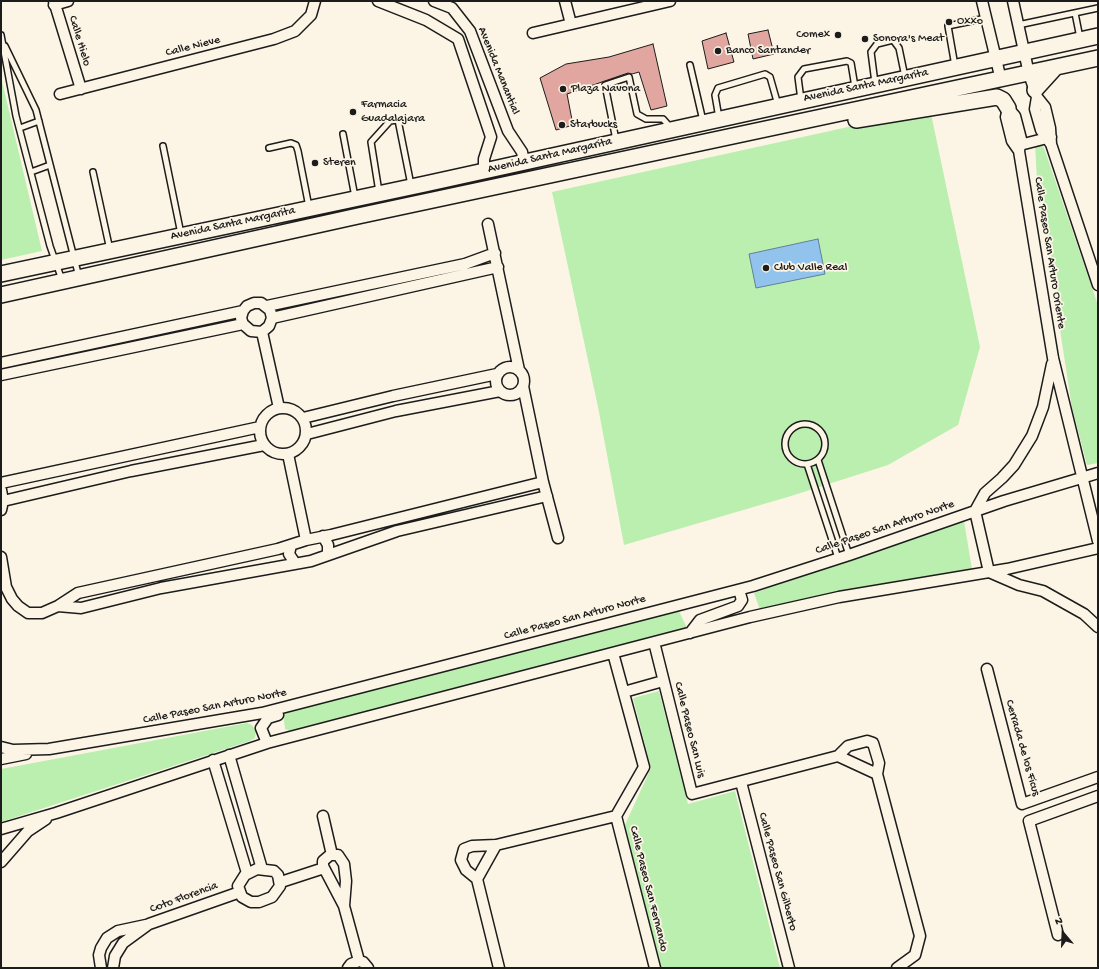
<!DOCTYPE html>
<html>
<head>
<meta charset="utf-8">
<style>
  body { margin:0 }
  #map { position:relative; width:1099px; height:969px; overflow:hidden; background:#fcf5e5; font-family:"Gochi Hand",sans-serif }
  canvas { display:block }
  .frame { position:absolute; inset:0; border:2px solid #1c1c1c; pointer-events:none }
  .north { position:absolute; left:1043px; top:913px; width:40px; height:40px; -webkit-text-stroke:3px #fcf5e5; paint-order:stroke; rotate:341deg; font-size:11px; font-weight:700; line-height:16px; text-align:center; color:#1c1c1c }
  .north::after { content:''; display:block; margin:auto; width:14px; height:18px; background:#1c1c1c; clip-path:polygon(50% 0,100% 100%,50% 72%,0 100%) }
</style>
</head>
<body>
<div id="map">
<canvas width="1099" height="969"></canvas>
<div class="frame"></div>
<div class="north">N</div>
</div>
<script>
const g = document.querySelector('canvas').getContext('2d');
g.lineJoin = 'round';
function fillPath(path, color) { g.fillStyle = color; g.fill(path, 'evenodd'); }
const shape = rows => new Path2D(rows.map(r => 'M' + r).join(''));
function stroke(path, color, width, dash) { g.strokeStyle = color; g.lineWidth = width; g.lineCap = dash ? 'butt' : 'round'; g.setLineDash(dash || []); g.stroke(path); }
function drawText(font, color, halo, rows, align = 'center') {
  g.font = font + ' "Gochi Hand",sans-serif'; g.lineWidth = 3.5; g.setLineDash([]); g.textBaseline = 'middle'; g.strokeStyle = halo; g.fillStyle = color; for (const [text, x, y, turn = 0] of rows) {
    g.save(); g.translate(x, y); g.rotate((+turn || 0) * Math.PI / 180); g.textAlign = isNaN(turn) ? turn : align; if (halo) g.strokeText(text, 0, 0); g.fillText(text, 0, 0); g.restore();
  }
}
const green = shape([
  [1,77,42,251,1,260],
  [930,109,980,347,958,425,888,465,791,496,624,545,598,407,552,192],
  [1035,144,1041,144,1044,148,1098,305,1098,463,1087,465,1072,408,1037,180],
  [964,521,972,569,760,610,754,593],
  [677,607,687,628,290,731,285,729,283,711],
  [659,691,688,804,735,791,780,968,661,968,624,827,651,768,633,698],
  [247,723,252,725,256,731,255,738,250,741,1,822,1,769]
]);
const water = shape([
  [818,239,825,274,756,288,749,254,818,239]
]);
const building = shape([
  [768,30,774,54,753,59,748,34,768,30],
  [726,33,734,62,708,69,702,41,726,33],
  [653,44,667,106,651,110,639,72,632,74,628,73,567,94,573,125,556,130,540,78,566,64,609,57,653,44]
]);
const service = shape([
  [1075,13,1080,38],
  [1018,25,1098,8],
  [1,35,16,116,50,246,62,280],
  [5,46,36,110,79,277],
  [690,65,703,121],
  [955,66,948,26,986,18],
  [875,83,871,52,877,44,893,40,899,48,905,77],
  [801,100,798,77,804,69,847,61,851,63,855,87],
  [719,118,715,95,718,88,765,74,770,77,778,105],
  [20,128,39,121],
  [343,134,355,197],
  [616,140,605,85,629,77,637,114,646,119,663,119,670,127],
  [163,146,181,234],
  [269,148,291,143,296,145,298,151,309,207],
  [31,172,50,165],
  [93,172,110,250],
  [379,192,371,142,390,121,398,120,411,185],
  '785 444a20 20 0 1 1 40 0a20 20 0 1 1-40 0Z',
  [818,460,849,555],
  [807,464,838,558]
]);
const minor = shape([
  [54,1,81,89],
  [378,1,426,20,458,39,491,137,484,159,484,171],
  [434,1,452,8,470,31,508,131,522,152,524,162],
  [565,1,571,24],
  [982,1,1001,80],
  [1013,1,1029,74,1037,97,1045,107,1050,128,1051,144,1098,285],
  [54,5,68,1],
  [533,33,670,1],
  [60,94,274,39,295,31,311,15,315,1],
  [1037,97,1035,109,1041,130,1051,144],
  [1008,108,1015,116,1021,139,1019,151,1053,358,1098,541],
  [1008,108,1006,117,1012,141,1019,151],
  [1016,146,1051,137],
  [488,224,519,370],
  [267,306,465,264,495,253],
  [272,318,498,267],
  [262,332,279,408],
  [1,363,243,311,247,306,254,303,261,303,270,310,272,318,269,326,262,332,251,331,243,324,241,318,243,311],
  [1052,364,1043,407,1032,436,1014,465,1002,478,985,493,975,511,989,572,1019,585,1043,591,1084,614,1098,627],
  '496 381a14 14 0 1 1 28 0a14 14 0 1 1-28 0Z',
  [1,375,243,324],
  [523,386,543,482,558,538],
  '260 431a23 23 0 1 1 46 0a23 23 0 1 1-46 0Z',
  [303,418,393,396,497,374],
  [307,434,396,411,500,391],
  [288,454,306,540],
  [1,483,260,427],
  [1,490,3,501,1,510],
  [3,501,131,471,264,445],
  [323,536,328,545,328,555],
  [291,545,289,554,295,563],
  [1,557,6,587,12,599,18,606,28,613,42,613,58,606,78,593,278,549,306,540,331,535,543,482],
  [58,606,81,608,161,588,311,561,397,531,547,496],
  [690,633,700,620,738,606,742,600,739,590],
  [654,642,692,794,838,756,848,746,867,741,873,743,879,763,877,774,920,936,915,955,897,968],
  [987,669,1022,804,1098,777],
  [624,692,663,681],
  [267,743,261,728,268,718,278,715],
  [1,747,13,750,49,749,262,713,753,586,849,555,1004,501,1098,473],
  [229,755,262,869],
  [838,756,877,774],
  [1,759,26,754],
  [213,760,247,873],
  [741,782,789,968],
  [323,816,332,855],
  [616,816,655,968],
  [1,829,56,813,267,743,750,617,839,597,1007,569,1098,548],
  [1,862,28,831,46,819],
  [257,869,274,871,278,875,280,886,272,897,259,902,251,902,242,897,238,886,245,875,257,869],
  [477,879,496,845],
  [281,882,324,868],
  [344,906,346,881,344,864,338,855,330,855,323,861,323,866,344,906,359,961],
  [1058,935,1029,821,1098,796],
  [101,968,99,955,101,948,107,938,118,931,146,925],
  [113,968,115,956,123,943,149,924,240,892],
  [348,968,351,964,359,961,363,962,368,968],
  [499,968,477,879,466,870,461,860,464,849,472,846,496,845,616,816,644,767,613,653]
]);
const secondary = shape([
  [1035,90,1055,68],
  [856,120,997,97,1003,100,1008,108],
  [1,274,425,184,1098,36],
  [1,295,358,216,1098,58]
]);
const markers = [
  [949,22,4,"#1c1c1c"],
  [838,35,4,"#1c1c1c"],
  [865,39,4,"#1c1c1c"],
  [718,51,4,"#1c1c1c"],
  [563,89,4,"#1c1c1c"],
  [353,112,4,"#1c1c1c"],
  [562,125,4,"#1c1c1c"],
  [315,163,4,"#1c1c1c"],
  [766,268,4,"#1c1c1c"]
];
const poiNames = [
  ["Oxxo",957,22],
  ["Comex",830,35,"right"],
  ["Sonora's Meat",873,39],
  ["Banco Santander",726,51],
  ["Plaza Navona",571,89],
  ["Farmacia",361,105],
  ["Guadalajara",361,119],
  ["Starbucks",570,125],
  ["Steren",323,163],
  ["Club Valle Real",774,268]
];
const streetNames = [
  ["Calle Hielo",79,41,73],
  ["Calle Nieve",193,47,-14],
  ["Avenida Manantial",498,71,68],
  ["Avenida Santa Margarita",866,86,-12],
  ["Avenida Santa Margarita",550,156,-13],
  ["Avenida Santa Margarita",233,224,-12],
  ["Calle Paseo San Arturo Oriente",1049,253,81],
  ["Calle Paseo San Arturo Norte",885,528,-19],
  ["Calle Paseo San Arturo Norte",575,618,-15],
  ["Calle Paseo San Arturo Norte",215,707,-11],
  ["Calle Paseo San Luis",689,730,76],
  ["Cerrada de los Ficus",1022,748,74],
  ["Calle Paseo San Gilberto",777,872,75],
  ["Calle Paseo San Fernando",648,889,76],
  ["Coto Florencia",184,898,-20]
];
fillPath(green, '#bbefaf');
fillPath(water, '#91c3ed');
stroke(water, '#628099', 1);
fillPath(building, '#e0a69f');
stroke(building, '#1c1c1c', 1);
stroke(service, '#1c1c1c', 8);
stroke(minor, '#1c1c1c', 13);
stroke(secondary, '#1c1c1c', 18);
stroke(service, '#fcf5e5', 5);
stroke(minor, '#fcf5e5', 10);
stroke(secondary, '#fcf5e5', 15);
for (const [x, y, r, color] of markers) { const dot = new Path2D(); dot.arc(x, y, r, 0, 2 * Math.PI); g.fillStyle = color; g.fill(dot); stroke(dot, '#fcf5e5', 1.5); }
drawText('12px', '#1c1c1c', '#fcf5e5', poiNames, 'left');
drawText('12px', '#1c1c1c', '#fcf5e5', streetNames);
</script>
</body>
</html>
